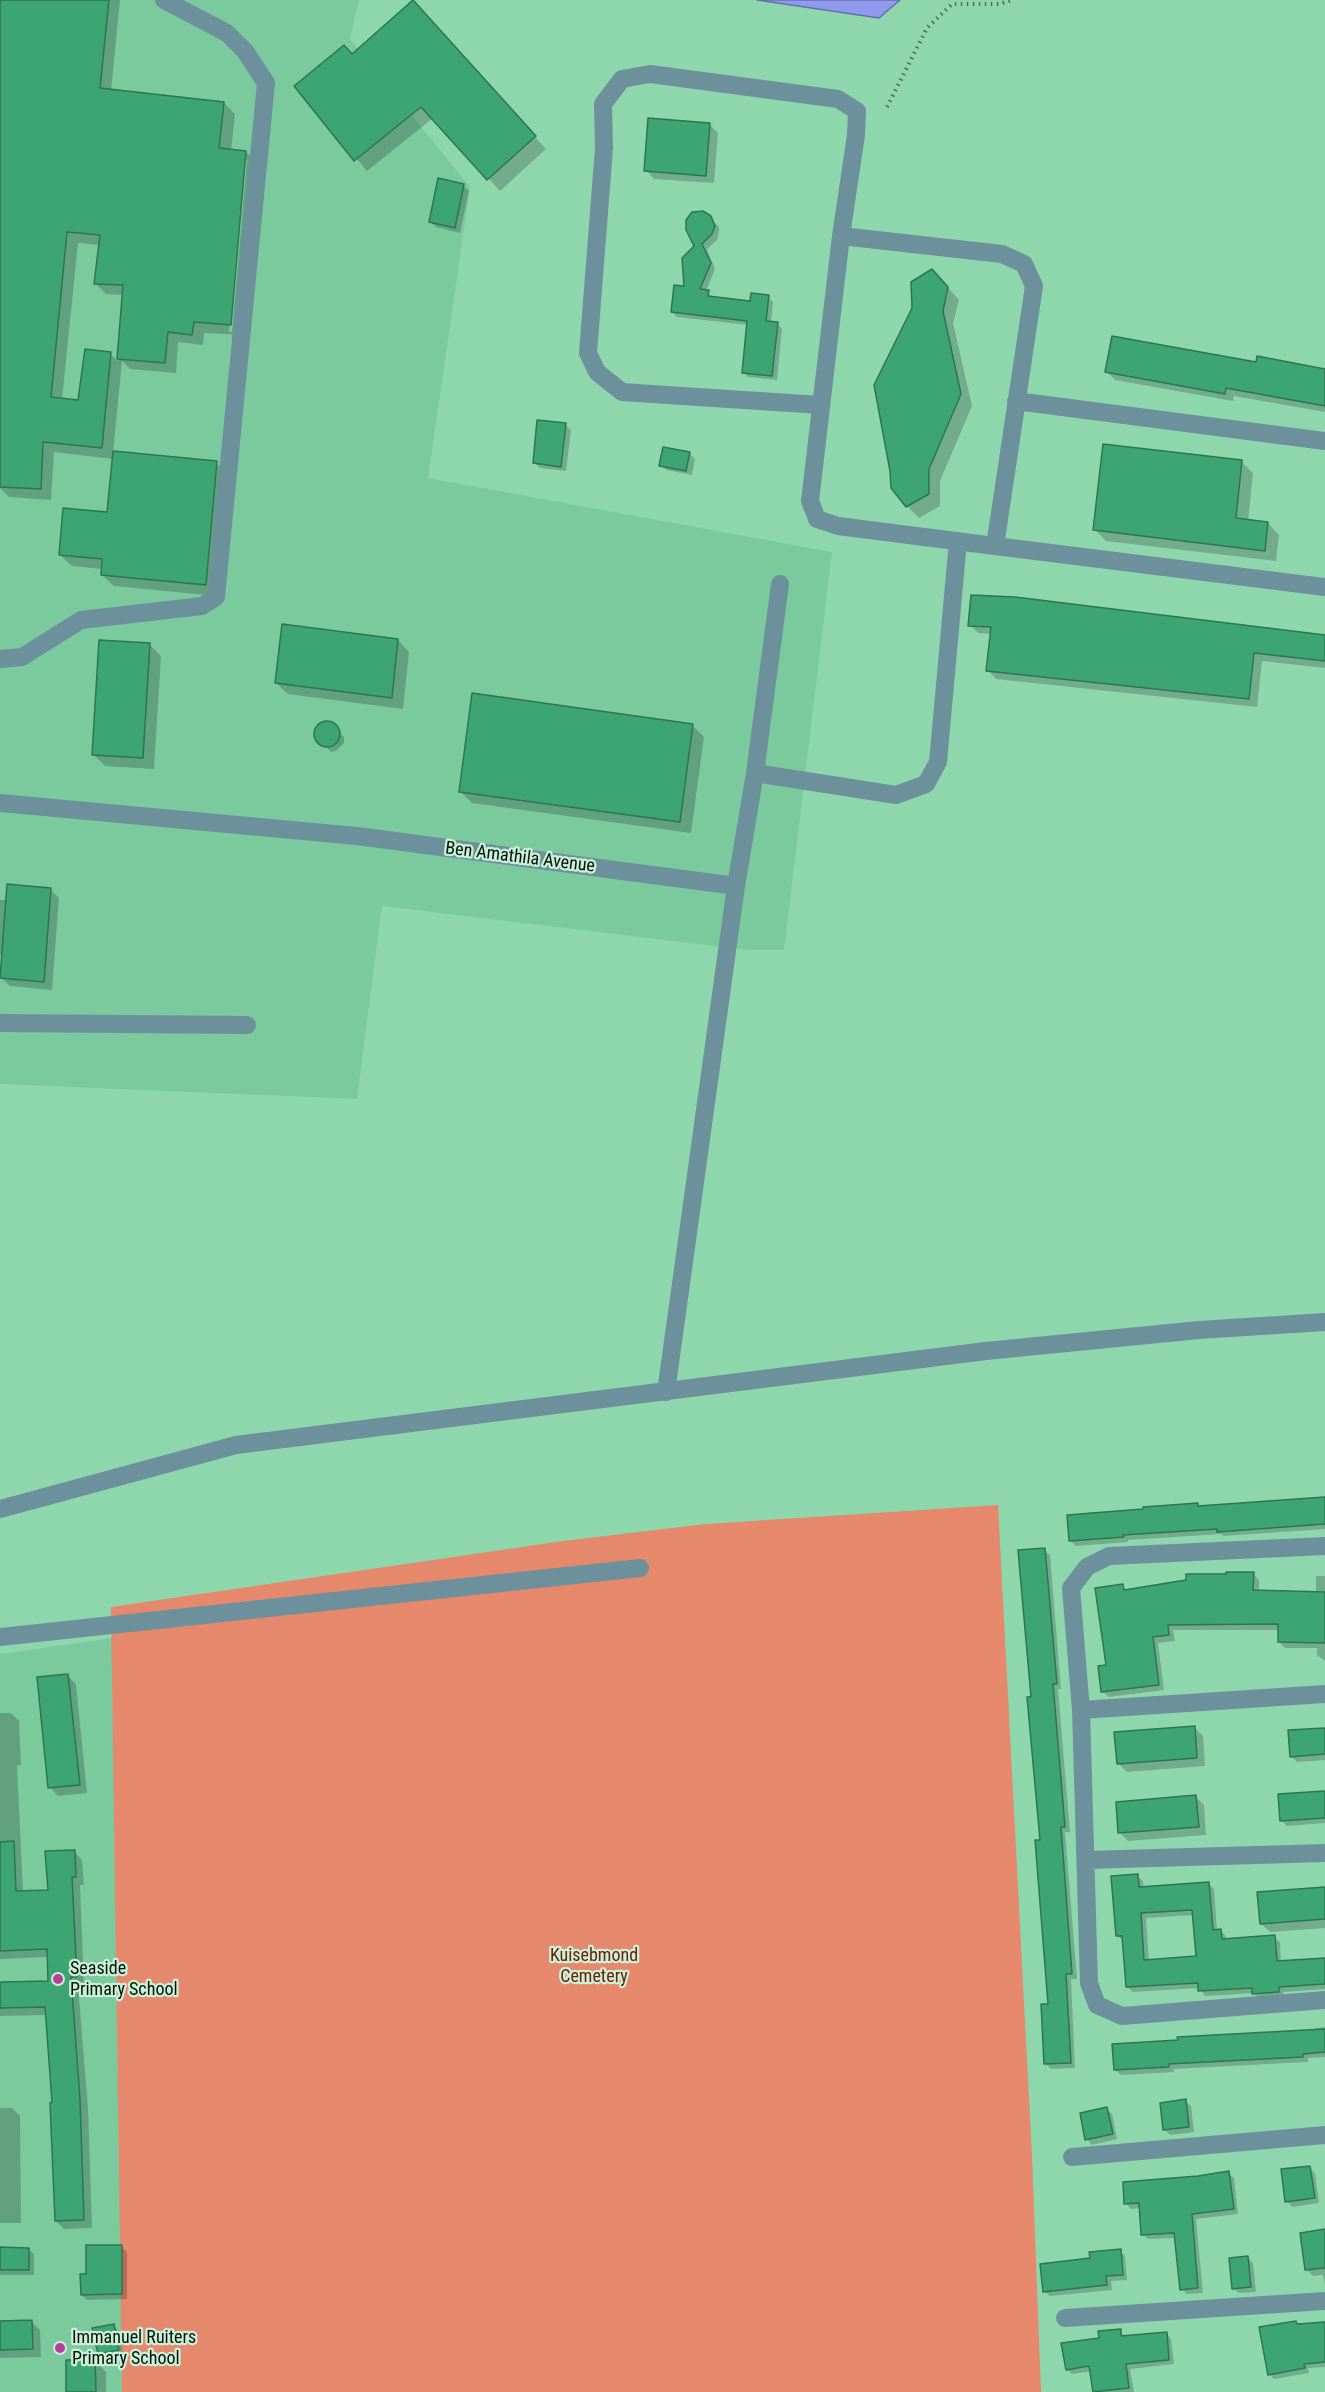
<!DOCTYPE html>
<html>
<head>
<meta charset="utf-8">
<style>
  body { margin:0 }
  canvas { display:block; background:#8ed7ad }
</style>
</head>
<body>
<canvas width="1325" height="2392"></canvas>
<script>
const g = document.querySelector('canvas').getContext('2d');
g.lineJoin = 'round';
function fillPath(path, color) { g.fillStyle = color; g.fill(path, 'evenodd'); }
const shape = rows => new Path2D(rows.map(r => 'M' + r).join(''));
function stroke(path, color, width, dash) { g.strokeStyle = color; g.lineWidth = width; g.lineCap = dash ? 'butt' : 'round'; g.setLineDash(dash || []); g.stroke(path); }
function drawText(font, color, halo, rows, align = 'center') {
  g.font = font + ' "Roboto Condensed",sans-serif'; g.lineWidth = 4.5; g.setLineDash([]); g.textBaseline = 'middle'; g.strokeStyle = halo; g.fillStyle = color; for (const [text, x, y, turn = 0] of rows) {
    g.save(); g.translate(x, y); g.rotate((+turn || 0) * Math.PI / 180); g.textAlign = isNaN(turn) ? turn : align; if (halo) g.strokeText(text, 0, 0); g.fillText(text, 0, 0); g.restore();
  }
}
const built = shape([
  [0,0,359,0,350,39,470,187,428,478,832,552,784,950,748,950,382,906,357,1099,0,1084],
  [112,1638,122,2392,0,2392,0,1654]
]);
const green = shape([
  [998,1505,1032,2156,1041,2392,122,2392,111,1607,563,1541,706,1524]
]);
const water = shape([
  [757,0,900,0,879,18,757,0]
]);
const shadow = shape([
  [0,0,120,0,111,91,224,103,235,114,231,151,246,152,257,163,242,335,204,333,203,345,178,342,176,373,130,369,122,361,113,453,216,463,227,474,216,596,114,586,102,575,103,569,72,566,60,555,108,514,113,459,54,452,51,500,9,497,0,488],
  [244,160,247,160,232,332,229,332],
  [78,243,101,245,95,283,106,294,124,295,118,361,110,354,80,402,62,400],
  [424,13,546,149,500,191,433,118,367,171,296,86,353,55],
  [709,124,718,133,714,183,654,179,646,170],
  [463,185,469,191,460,233,436,227,430,222],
  [712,220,719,227,719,231,717,240,707,249,715,269,706,291,713,298,751,303,768,297,773,302,771,323,777,323,782,329,777,380,748,377,743,372,748,325,677,317,672,312,686,288,695,246],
  [944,283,959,300,953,323,972,406,940,481,940,506,919,518,907,506],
  [1258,364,1325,370,1325,412,1234,396,1233,401,1115,380,1107,372],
  [565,424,571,430,566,471,540,468,534,463],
  [689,453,695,459,692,475,666,470,661,465],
  [1242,462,1253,473,1248,521,1268,523,1279,535,1276,561,1106,541,1095,530],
  [970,625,1325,636,1325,668,1262,661,1257,707,996,679,988,670,992,634,978,633],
  [398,640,409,652,403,709,288,694,276,683],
  [149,644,161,656,154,769,105,766,93,754],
  [329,722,344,737,344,743,336,751,331,752,316,737,318,726],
  [692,725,704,737,691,833,472,803,460,791],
  [51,890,59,898,52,990,10,986,1,978,3,955,0,955,0,900,7,900],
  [1325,1499,1325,1529,1224,1536,1221,1534,1128,1540,1128,1542,1076,1546,1070,1540,1197,1505,1200,1508],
  [1044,1550,1050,1555,1061,1689,1058,1689,1070,1832,1065,1832,1077,1979,1071,1979,1075,2068,1051,2069,1046,2064,1049,2005,1033,1698],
  [1253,1574,1259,1580,1259,1592,1316,1593,1316,1576,1325,1576,1325,1661,1317,1655,1317,1648,1285,1648,1279,1642,1279,1630,1173,1630,1175,1641,1158,1643,1164,1690,1109,1697,1102,1691,1122,1586,1127,1591],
  [67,1675,76,1684,87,1793,58,1796,50,1787],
  [0,1713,11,1713,19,1721,21,1765,17,1765,23,1892,49,1891,74,1851,82,1860,84,1885,80,1885,84,1985,78,1985,88,2108,92,2228,64,2229,56,2221,54,2104,47,2015,0,2016,0,1983,50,1982,49,1957,0,1959],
  [1194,1727,1203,1736,1205,1766,1127,1772,1118,1763],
  [1325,1729,1325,1760,1297,1762,1291,1756],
  [1325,1793,1325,1823,1287,1826,1281,1820],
  [1196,1797,1204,1805,1206,1835,1128,1841,1120,1833],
  [1137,1876,1143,1881,1143,1888,1209,1884,1214,1889,1217,1931,1220,1931,1226,1936,1226,1940,1274,1937,1280,1942,1281,1962,1325,1959,1325,1989,1283,1992,1284,1997,1259,1999,1254,1993,1205,1996,1200,1988,1133,1992,1127,1987,1123,1941,1117,1935],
  [1194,1915,1197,1958,1149,1961,1146,1918],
  [1325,1889,1325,1928,1270,1932,1261,1924],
  [1325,2027,1325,2057,1308,2058,1308,2062,1173,2069,1174,2072,1121,2075,1115,2070,1315,2031,1315,2028],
  [1185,2101,1191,2106,1194,2132,1170,2135,1164,2129],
  [0,2108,12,2108,20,2116,21,2223,0,2223],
  [1106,2109,1112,2114,1117,2139,1092,2145,1087,2139],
  [1309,2167,1315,2173,1319,2203,1292,2207,1287,2201],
  [1228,2173,1234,2178,1238,2214,1196,2219,1203,2293,1187,2294,1182,2289,1176,2238,1148,2239,1142,2234,1141,2208,1131,2209,1126,2203,1198,2178],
  [1325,2231,1325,2285,1323,2275,1313,2276,1307,2270],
  [121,2247,127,2252,127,2299,87,2300,82,2295,88,2276],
  [0,2249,28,2249,34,2254,34,2275,0,2275],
  [1120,2251,1125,2256,1127,2280,1111,2281,1112,2290,1050,2296,1044,2291,1091,2260],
  [1247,2257,1253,2263,1256,2292,1239,2293,1233,2288],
  [31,2321,40,2330,41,2357,0,2358,0,2322],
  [1295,2322,1299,2325,1325,2324,1325,2367,1308,2368,1309,2373,1274,2379,1269,2374],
  [113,2326,119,2331,123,2355,105,2358,99,2353],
  [1120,2331,1126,2337,1166,2333,1171,2339,1174,2364,1130,2369,1134,2392,1095,2392,1092,2371,1072,2374,1067,2369,1100,2339],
  [95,2361,106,2372,106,2392,67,2392]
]);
const building = shape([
  [0,0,109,0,100,88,224,102,219,148,246,151,231,325,194,322,192,335,168,332,165,363,117,359,123,285,94,284,100,235,67,232,51,397,78,400,85,349,111,352,102,448,43,442,41,489,0,487,0,0],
  [413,0,536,136,487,180,421,107,354,161,294,86,344,45,352,54,413,0],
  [648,118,710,123,706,176,644,171,648,118],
  [438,178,464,184,455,228,429,222,438,178],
  [703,211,711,216,715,226,712,234,702,244,711,263,700,289,709,290,708,296,750,301,751,293,769,295,766,321,778,322,772,376,742,373,747,321,671,312,674,285,684,286,682,258,694,246,686,230,686,220,692,212,703,211],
  [932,269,948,287,943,311,961,394,929,469,929,494,906,507,891,488,890,471,874,385,912,308,911,282,932,269],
  [1112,336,1256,362,1257,356,1325,369,1325,406,1226,388,1225,394,1105,372,1112,336],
  [537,420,566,423,561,467,533,463,537,420],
  [1103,444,1242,460,1236,518,1268,522,1265,551,1093,530,1103,444],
  [663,447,690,452,686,471,659,466,663,447],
  [113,451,217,461,206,585,101,575,102,559,59,555,63,508,107,512,113,451],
  [971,595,1015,597,1325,635,1325,661,1254,653,1249,699,986,671,991,627,968,626,971,595],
  [282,624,398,639,392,698,275,683,282,624],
  [99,640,150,643,143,758,92,755,99,640],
  [472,693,693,724,680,822,459,792,472,693],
  '314 734a13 13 0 1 1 26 0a13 13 0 1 1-26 0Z',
  [7,884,51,888,44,982,0,978,7,884],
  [1325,1497,1325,1524,1217,1532,1217,1529,1123,1535,1124,1537,1069,1541,1067,1515,1143,1509,1143,1507,1198,1503,1198,1506,1325,1497],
  [1045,1548,1057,1684,1053,1684,1065,1827,1061,1827,1072,1974,1066,1974,1071,2063,1044,2064,1041,2004,1048,2004,1035,1840,1040,1840,1027,1697,1031,1697,1018,1550,1045,1548],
  [1226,1572,1254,1572,1253,1590,1325,1592,1325,1643,1278,1642,1278,1624,1168,1625,1169,1635,1153,1637,1159,1685,1101,1692,1098,1666,1106,1665,1095,1588,1123,1584,1124,1590,1186,1580,1186,1574,1226,1574,1226,1572],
  [68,1674,80,1785,48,1788,37,1677,68,1674],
  [1195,1726,1197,1758,1117,1764,1114,1732,1195,1726],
  [1325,1728,1325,1754,1290,1757,1288,1730,1325,1728],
  [1325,1791,1325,1818,1280,1821,1278,1794,1325,1791],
  [1196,1795,1199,1827,1118,1833,1116,1802,1196,1795],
  [14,1841,16,1891,48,1890,45,1851,75,1850,76,1877,72,1877,77,1977,71,1977,80,2099,84,2220,55,2221,50,2103,52,2102,45,2007,0,2008,0,1982,48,1981,47,1949,0,1951,0,1842,14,1841],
  [1138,1874,1139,1887,1209,1882,1213,1930,1221,1929,1222,1939,1275,1935,1277,1961,1325,1958,1325,1984,1279,1987,1279,1992,1252,1994,1252,1988,1198,1991,1198,1983,1126,1987,1122,1936,1116,1936,1111,1876,1138,1874],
  [1192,1910,1196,1956,1144,1960,1141,1913,1192,1910],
  [1325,1887,1325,1919,1260,1924,1257,1892,1325,1887],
  [1325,2029,1325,2052,1303,2054,1303,2057,1169,2064,1169,2067,1114,2070,1112,2044,1178,2040,1177,2037,1325,2029],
  [1186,2099,1189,2127,1163,2130,1160,2103,1186,2099],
  [1107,2107,1113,2134,1085,2140,1080,2113,1107,2107],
  [1310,2166,1315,2198,1285,2202,1281,2169,1310,2166],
  [1229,2171,1234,2209,1192,2214,1198,2288,1180,2290,1174,2233,1141,2235,1139,2203,1124,2204,1123,2182,1198,2176,1229,2171],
  [1325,2229,1325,2268,1305,2270,1300,2233,1325,2229],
  [86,2245,122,2245,122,2294,81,2295,80,2274,86,2274,86,2245],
  [0,2247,29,2248,29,2270,0,2270,0,2247],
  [1121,2249,1123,2275,1106,2276,1107,2285,1043,2292,1040,2264,1090,2258,1089,2252,1121,2249],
  [1248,2256,1251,2287,1232,2289,1229,2258,1248,2256],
  [32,2320,33,2349,0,2350,0,2321,32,2320],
  [1296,2321,1297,2324,1325,2322,1325,2362,1304,2364,1305,2368,1268,2375,1259,2327,1296,2321],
  [114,2324,119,2350,98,2354,92,2328,114,2324],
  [1121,2329,1121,2336,1167,2332,1169,2360,1126,2364,1129,2388,1093,2392,1089,2366,1066,2370,1061,2343,1099,2338,1098,2331,1121,2329],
  [66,2360,95,2360,96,2392,66,2392,66,2360]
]);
const path = shape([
  [887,107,927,28,952,4,999,4,1013,0]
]);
const minor = shape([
  [1016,401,1325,441],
  [820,405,622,392,597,372,588,353,604,148,603,104,622,79,650,74,838,99,857,111,856,135,841,236],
  [995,546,1034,286,1024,264,1002,254,841,236,810,501,817,519,838,526,995,546,1325,587],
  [0,659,22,657,81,620,202,606,216,597,266,83,245,51,227,33,164,0],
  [755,773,896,795,926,784,938,762,958,541],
  [0,803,357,836,736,886,755,773,780,584],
  [0,1023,247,1025],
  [666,1392,736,886],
  [0,1509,236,1445,986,1351,1199,1330,1325,1322],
  [1325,1546,1109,1556,1087,1567,1071,1588,1081,1710,1089,1983,1097,2005,1122,2016,1325,2000],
  [0,1637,640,1568],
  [1081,1710,1325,1694],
  [1086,1860,1325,1853],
  [1072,2157,1325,2135],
  [1065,2318,1325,2301]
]);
const markers = [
  [58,1979,6,"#b33f98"],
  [60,2348,6,"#b33f98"]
];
const streetNames = [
  ["Ben Amathila Avenue",520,858,7]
];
const parkNames = [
  ["Kuisebmond",594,1956],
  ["Cemetery",594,1977]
];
const poiNames = [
  ["Seaside",70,1969],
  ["Primary School",70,1990],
  ["Immanuel Ruiters",72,2338],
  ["Primary School",72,2359]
];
fillPath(built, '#7bca9e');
fillPath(green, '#e5886b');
fillPath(water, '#9099ee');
stroke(water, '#6571a8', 1.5);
fillPath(shadow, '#0003');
fillPath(building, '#3da571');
stroke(building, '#2d7651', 1.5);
stroke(path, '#447156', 4, [1.5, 4.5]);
stroke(minor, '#6d919c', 18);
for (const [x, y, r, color] of markers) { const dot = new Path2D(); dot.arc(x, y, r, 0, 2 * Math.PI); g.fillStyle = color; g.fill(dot); stroke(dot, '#cbefd9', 2); }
drawText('18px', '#001406', '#cbefd9', streetNames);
drawText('18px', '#6a2005', '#cbefd9', parkNames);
drawText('18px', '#001406', '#cbefd9', poiNames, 'left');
</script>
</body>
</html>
